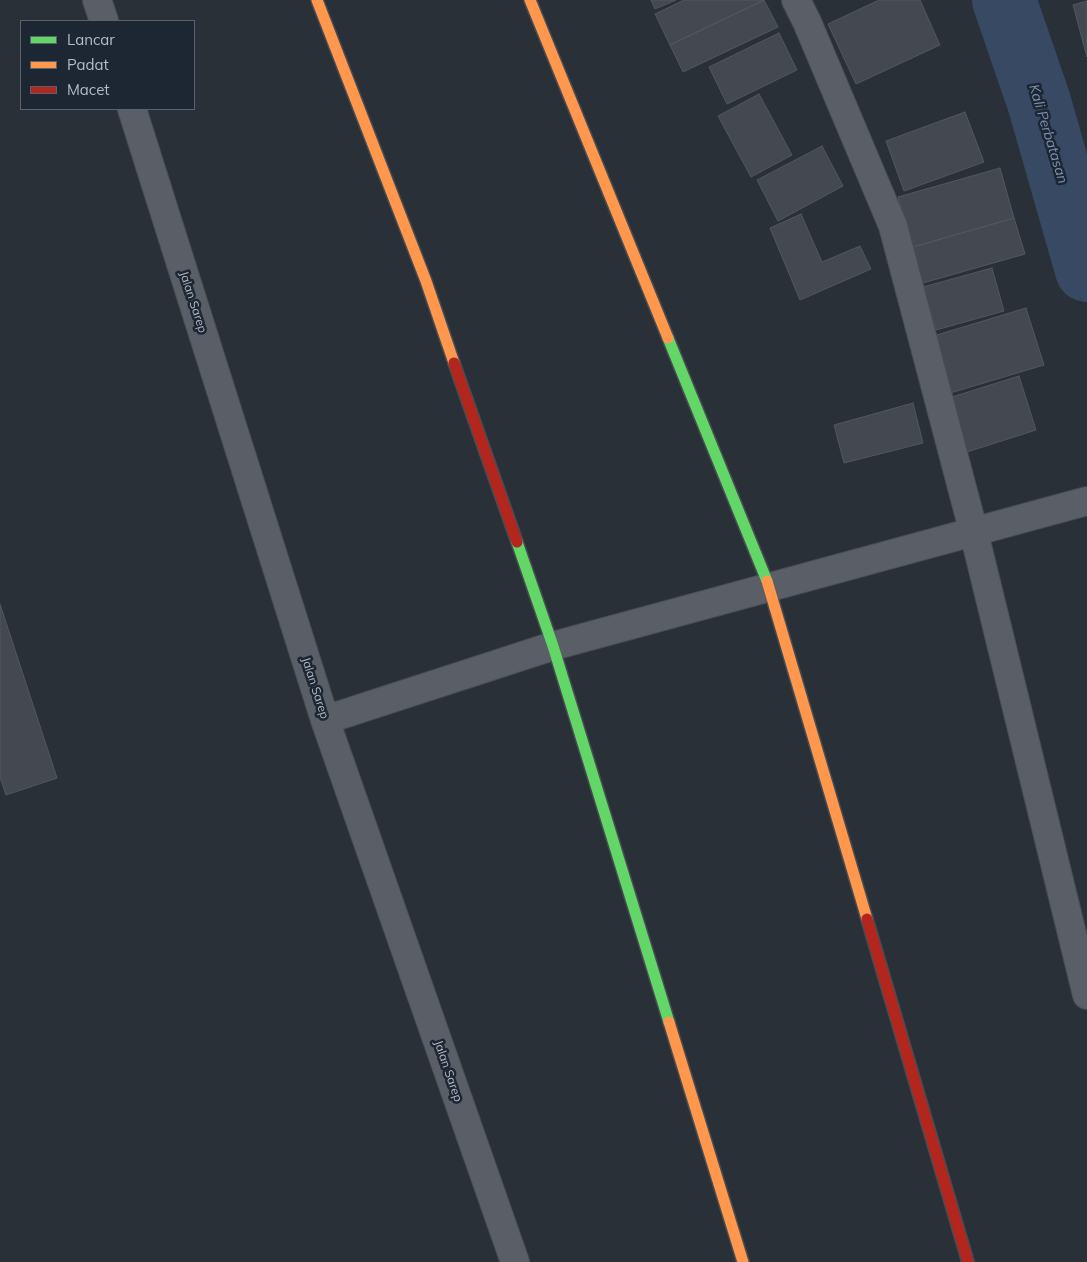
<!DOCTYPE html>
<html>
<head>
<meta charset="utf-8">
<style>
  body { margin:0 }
  #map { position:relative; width:1087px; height:1262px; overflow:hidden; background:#2a3038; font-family:Mulish,sans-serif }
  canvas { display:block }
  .legend { position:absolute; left:20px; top:20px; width:175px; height:90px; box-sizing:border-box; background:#1d2633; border:1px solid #59626f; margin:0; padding:6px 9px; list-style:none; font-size:15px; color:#b4bcc9 }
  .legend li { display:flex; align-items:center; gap:10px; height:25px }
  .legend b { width:25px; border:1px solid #59626f }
</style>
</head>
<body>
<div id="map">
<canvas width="1087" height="1262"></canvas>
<ul class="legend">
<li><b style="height:6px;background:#63d668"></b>Lancar</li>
<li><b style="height:6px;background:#ff974d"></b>Padat</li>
<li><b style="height:6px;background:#b3261e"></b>Macet</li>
</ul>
</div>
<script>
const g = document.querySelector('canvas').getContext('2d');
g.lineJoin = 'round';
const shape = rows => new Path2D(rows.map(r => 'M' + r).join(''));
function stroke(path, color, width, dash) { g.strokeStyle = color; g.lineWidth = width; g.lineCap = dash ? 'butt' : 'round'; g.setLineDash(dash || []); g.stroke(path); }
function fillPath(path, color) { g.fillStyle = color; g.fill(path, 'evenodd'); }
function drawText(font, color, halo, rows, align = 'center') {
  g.font = font + ' Mulish,sans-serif'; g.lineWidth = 5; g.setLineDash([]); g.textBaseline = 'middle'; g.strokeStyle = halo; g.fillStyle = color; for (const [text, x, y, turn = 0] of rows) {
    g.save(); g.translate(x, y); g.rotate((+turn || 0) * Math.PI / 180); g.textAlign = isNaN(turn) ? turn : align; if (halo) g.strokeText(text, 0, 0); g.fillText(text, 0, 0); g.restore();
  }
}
const river = shape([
  [1004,0,1039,102,1087,270]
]);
const building = shape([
  [651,0,676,0,655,9,651,0],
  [684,0,764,0,670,45,655,14,684,0],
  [764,0,778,27,683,72,670,45,764,0],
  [879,0,920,0,940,45,856,84,828,24,879,0],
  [1087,1,1087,57,1073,5,1087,1],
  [779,33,797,70,727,104,709,67,779,33],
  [759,94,792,155,751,177,718,116,759,94],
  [965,112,984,162,904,191,886,141,965,112],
  [822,146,843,186,778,221,757,180,822,146],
  [1000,168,1014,218,913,247,898,197,1000,168],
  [801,214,822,262,860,246,871,269,800,300,770,228,801,214],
  [1014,218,1025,254,923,283,913,247,1014,218],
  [992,268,1004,311,936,330,923,287,992,268],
  [1026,308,1044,365,947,394,930,337,1026,308],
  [1019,376,1036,430,967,452,949,398,1019,376],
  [913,403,923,443,844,463,834,425,913,403],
  [0,604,57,778,6,795,0,777,0,604]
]);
const street = shape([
  [97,0,104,21],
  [796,0,807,22,893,226,974,533,1087,995],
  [132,109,325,720,515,1262],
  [325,720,553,646,1087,501]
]);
const fast = shape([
  [668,338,767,581],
  [517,542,553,646,669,1022]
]);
const slow = shape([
  [317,0,426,281,454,363],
  [530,0,668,338],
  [767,581,867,919],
  [669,1022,743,1262]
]);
const jam = shape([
  [454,363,517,542],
  [867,919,968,1262]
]);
const streetNames = [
  ["Jalan Sarep",193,302,72],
  ["Jalan Sarep",315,688,72],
  ["Jalan Sarep",448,1071,71]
];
const waterNames = [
  ["Kali Perbatasan",1048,134,73]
];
stroke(river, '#384963', 64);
fillPath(building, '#444950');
stroke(building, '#52575f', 1);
stroke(street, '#484c53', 30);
stroke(fast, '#484c53', 14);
stroke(slow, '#484c53', 14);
stroke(jam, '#484c53', 14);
stroke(street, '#5a5e66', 28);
stroke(fast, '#63d668', 11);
stroke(slow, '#ff974d', 11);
stroke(jam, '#b3261e', 11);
drawText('12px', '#b4bcc9', '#1d2633', streetNames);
drawText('italic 14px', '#7c92b1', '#1d2633', waterNames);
</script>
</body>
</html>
